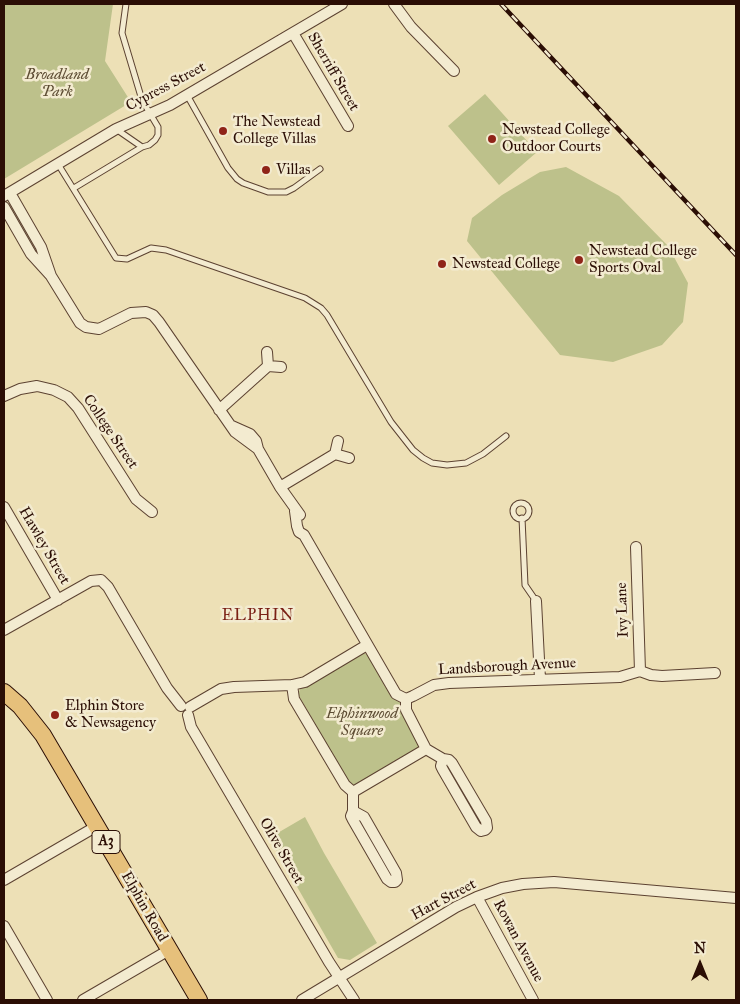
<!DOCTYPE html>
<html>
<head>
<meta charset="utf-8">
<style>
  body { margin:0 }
  #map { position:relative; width:740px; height:1004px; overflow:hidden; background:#ede0b6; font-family:"IM FELL Great Primer",serif }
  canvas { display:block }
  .frame { position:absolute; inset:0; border:5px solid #2b0e05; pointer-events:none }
  .north { position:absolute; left:675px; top:939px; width:50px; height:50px; -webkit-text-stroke:4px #f3ebd0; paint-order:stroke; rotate:0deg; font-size:14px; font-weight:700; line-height:20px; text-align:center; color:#2b0e05 }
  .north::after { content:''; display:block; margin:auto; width:18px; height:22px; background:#2b0e05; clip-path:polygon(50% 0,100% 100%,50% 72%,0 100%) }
</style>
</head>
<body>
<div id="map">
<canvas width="740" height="1004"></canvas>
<div class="frame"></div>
<div class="north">N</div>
</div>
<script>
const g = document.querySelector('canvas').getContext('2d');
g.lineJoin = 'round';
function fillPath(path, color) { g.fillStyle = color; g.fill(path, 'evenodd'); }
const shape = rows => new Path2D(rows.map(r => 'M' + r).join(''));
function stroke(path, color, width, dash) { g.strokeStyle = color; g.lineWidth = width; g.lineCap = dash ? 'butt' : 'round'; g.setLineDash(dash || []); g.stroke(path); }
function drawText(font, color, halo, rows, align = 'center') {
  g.font = font + ' "IM FELL Great Primer",serif'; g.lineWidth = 5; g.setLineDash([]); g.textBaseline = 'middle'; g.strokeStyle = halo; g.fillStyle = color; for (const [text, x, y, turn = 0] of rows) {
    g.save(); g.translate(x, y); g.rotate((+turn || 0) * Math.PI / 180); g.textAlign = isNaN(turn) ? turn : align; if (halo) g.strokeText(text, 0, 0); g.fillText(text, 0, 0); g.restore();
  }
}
const green = shape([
  [4,4,113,4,105,61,131,102,4,179],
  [485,94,537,152,499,185,448,126],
  [566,167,619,196,668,246,688,283,683,322,662,345,613,362,560,355,467,241,472,218,502,195,540,172],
  [364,653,369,656,400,699,420,748,355,786,348,781,298,694,301,687],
  [305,817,324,853,377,943,350,960,338,958,269,838]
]);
const service = shape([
  [187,95,228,168,237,179,243,183,268,192,286,192,294,188,320,169],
  [116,129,142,147],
  [58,164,116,258,127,259,151,248,166,250,305,298,321,308,327,315,391,422,413,450,423,458,432,463,447,465,466,463,483,454,506,436],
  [74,188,142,147,149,145,155,140,158,135,158,127,142,100,122,33,126,4],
  '513 511a8 8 0 1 1 16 0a8 8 0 1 1-16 0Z',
  [522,518,525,585,536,601]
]);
const minor = shape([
  [394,4,411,27,454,71],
  [293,33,348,126],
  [10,193,41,247,51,276,80,323,86,327,99,329,131,313,146,312,153,315,159,322,235,432,258,449],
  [4,196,116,129,170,105,342,4],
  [4,207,31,254,51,276],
  [268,366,281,367],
  [4,396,20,389,37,386,54,390,68,397,78,408,136,499,152,512],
  [219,410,268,366,267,352],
  [232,426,250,434,256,441,258,449,280,487,300,515],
  [335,454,338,441],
  [280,487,335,454,349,458],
  [4,507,58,600],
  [295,511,297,526,299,532,304,535,396,694,406,699,413,696,434,685,449,683,620,677,640,671,651,675,662,676,715,673],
  [636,547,640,671],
  [536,601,540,679],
  [4,630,91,581,101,580,108,587,167,688,181,706],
  [292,685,294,699,345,785,353,792,426,749,406,710,406,699],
  [190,707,221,689,234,687,292,685,305,682,367,645],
  [188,715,191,727,329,962,354,1000],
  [426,749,443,759,449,760,452,763,486,821,487,828,485,830,481,831,476,827,443,770,441,766,443,759],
  [353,811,364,817,396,873,397,880,395,882,391,882,387,879,353,820,351,816,353,811,353,792],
  [4,880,97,826],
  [477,897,533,1000],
  [4,926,47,1000],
  [83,1000,169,950],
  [302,1000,456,907,477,897,502,888,523,884,554,882,736,898]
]);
const trunk = shape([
  [4,692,20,706,43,735,199,1000]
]);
const rail = shape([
  [501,4,736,255]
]);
const markers = [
  [223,131,5,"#8f2418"],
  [492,139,5,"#8f2418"],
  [266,170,5,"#8f2418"],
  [579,260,5,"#8f2418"],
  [442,264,5,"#8f2418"],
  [55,715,5,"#8f2418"]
];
const shields = [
  [106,842,28]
];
const shieldNames = [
  ["A3",106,842]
];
const streetNames = [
  ["Sherriff Street",333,72,60],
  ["Cypress Street",166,87,-28],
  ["College Street",110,432,56],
  ["Hawley Street",44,546,60],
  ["Ivy Lane",623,610,-92],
  ["Landsborough Avenue",507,667,-3],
  ["Olive Street",281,851,60],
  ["Hart Street",444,900,-28],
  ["Elphin Road",144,907,60],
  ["Rowan Avenue",518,941,62]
];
const parkNames = [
  ["Broadland",57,75],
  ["Park",57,92],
  ["Elphinwood",362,714],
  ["Square",362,731]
];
const poiNames = [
  ["The Newstead",233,122],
  ["College Villas",233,139],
  ["Newstead College",502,130],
  ["Outdoor Courts",502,147],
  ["Villas",276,170],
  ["Newstead College",589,251],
  ["Sports Oval",589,268],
  ["Newstead College",452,264],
  ["Elphin Store",65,706],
  ["& Newsagency",65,723]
];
const neighbourhoodNames = [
  ["ELPHIN",258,616]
];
fillPath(green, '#bdc18b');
stroke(service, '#5c4231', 7);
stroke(minor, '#5c4231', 12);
stroke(trunk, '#2b0e05', 18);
stroke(service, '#f3ebd0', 5);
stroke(minor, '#f3ebd0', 10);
stroke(trunk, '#e6c07b', 16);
stroke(rail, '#2b0e05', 4.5);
stroke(rail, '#f3ebd0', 2.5, [8]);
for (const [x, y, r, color] of markers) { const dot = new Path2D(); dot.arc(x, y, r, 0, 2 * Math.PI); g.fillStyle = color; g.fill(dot); stroke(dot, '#f3ebd0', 2); }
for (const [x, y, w] of shields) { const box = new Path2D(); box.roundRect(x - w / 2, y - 11.5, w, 23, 4); g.fillStyle = '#f3ebd0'; g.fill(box); stroke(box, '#2b0e05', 1); }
drawText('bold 14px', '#2b0e05', null, shieldNames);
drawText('15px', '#2b0e05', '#f3ebd0', streetNames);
drawText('italic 15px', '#5e4d34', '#f3ebd0', parkNames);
drawText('15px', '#2b0e05', '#f3ebd0', poiNames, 'left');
g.letterSpacing = '1px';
drawText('16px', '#7a1f14', '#f3ebd0', neighbourhoodNames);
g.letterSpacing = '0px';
</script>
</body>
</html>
